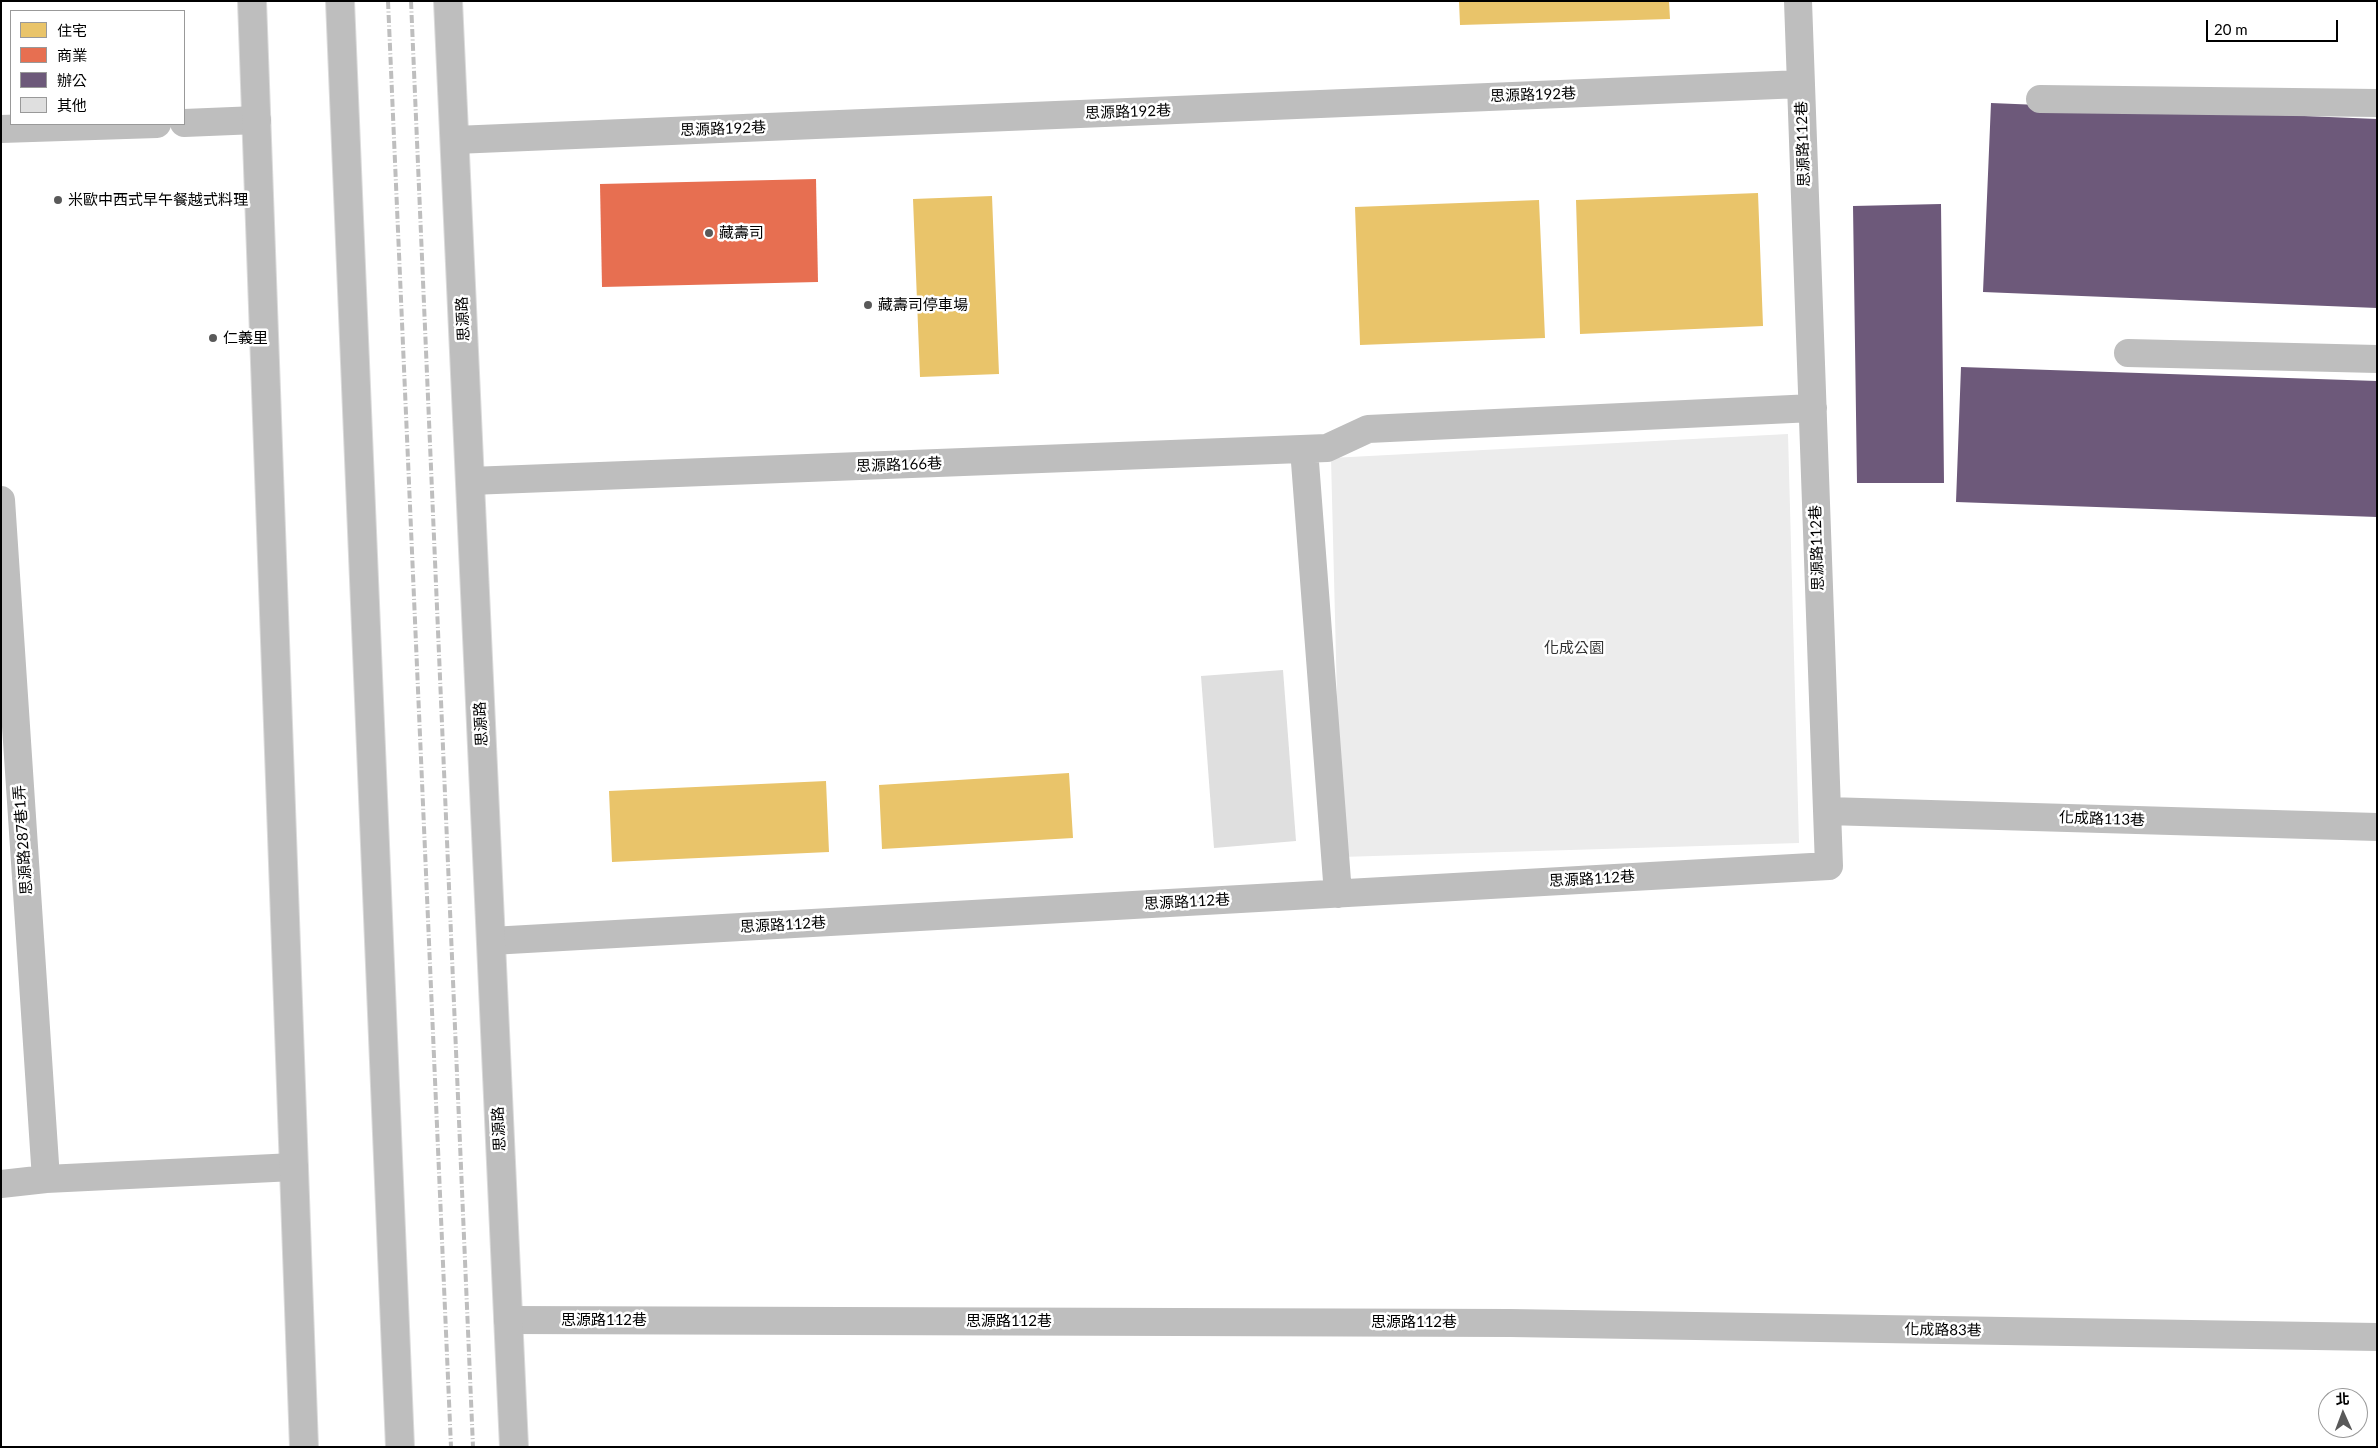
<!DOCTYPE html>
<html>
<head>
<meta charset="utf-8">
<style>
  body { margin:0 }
  #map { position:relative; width:2378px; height:1448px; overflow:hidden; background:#fff; font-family:Lato,"Noto Sans TC",sans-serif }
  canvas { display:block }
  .frame { position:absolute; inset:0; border:2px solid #000; pointer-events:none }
  .legend { position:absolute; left:10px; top:10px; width:175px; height:115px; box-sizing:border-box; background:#fff; border:1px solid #999; margin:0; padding:6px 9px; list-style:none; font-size:15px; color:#000 }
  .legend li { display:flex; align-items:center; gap:10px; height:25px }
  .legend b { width:25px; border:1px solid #999 }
  .north { position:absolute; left:2318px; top:1388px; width:50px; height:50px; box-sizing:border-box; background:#fff; border:1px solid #999; border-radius:50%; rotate:358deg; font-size:14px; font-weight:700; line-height:20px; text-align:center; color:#000 }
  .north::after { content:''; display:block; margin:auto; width:18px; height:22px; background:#595959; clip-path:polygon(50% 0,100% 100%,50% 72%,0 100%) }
  .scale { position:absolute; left:2206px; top:20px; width:132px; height:22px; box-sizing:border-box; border:2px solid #000; border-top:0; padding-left:6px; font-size:15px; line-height:18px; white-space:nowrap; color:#000; -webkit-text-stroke:4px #fff; paint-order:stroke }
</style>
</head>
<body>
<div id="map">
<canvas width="2378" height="1448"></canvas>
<div class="frame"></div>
<ul class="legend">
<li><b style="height:14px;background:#e9c46a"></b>住宅</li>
<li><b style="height:14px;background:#e76f51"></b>商業</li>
<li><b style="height:14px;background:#6d597a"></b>辦公</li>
<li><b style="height:14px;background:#dfdfdf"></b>其他</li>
</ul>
<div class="north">北</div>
<div class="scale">20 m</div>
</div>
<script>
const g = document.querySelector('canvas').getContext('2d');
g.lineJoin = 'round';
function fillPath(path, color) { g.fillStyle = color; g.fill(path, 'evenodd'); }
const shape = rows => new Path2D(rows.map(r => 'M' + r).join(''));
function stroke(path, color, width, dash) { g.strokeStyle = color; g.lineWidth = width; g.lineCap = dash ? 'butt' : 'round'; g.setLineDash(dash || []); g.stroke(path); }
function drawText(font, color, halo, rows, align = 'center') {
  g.font = font + ' Lato,"Noto Sans TC",sans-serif'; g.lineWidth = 5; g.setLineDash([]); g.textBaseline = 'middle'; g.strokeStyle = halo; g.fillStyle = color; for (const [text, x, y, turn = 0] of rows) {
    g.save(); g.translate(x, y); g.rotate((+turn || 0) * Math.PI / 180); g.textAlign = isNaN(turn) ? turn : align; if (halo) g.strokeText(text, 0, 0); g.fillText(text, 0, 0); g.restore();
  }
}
const green = shape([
  [1788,434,1799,843,1341,857,1331,458]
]);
const homes = shape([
  [1459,1,1669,1,1670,19,1460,25],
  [1758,193,1763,326,1580,334,1576,200],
  [992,196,999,374,920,377,913,199],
  [1539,200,1545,338,1360,345,1355,207],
  [1069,773,1073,838,882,849,879,785],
  [826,781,829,852,612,862,609,791]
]);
const shops = shape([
  [816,179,818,282,602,287,600,184]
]);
const offices = shape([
  [1991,103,2377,119,2377,308,1983,292],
  [1941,204,1944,483,1857,483,1853,206],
  [1961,367,2377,381,2377,517,1956,502]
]);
const building = shape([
  [1283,670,1296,841,1214,848,1201,676]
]);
const minor = shape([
  [2040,99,2377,103],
  [184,123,257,120],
  [1,129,157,124],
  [455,140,1801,84],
  [2128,353,2377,359],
  [1304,449,1338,894],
  [470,481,1327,448,1368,429,1813,408],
  [1,500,46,1179],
  [1827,811,2377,827],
  [491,941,1829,866,1798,1],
  [1,1184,46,1179,294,1167],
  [508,1320,1510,1323,2377,1337]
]);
const major = shape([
  [252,1,304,1447],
  [340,1,400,1447],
  [448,1,514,1447]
]);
const rail = shape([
  [388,1,451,1447],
  [411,1,473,1447]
]);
const markers = [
  [58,200,5,"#595959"],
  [709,233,5,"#595959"],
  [868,305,5,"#595959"],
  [213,338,5,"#595959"]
];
const streetNames = [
  ["思源路192巷",1533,95,-2],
  ["思源路192巷",1128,112,-2],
  ["思源路192巷",723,129,-2],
  ["思源路112巷",1803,144,-92],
  ["思源路",463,319,-93],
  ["思源路166巷",899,465,-2],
  ["思源路112巷",1817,548,-92],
  ["思源路",481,724,-93],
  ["化成路113巷",2102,819,2],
  ["思源路287巷1弄",23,840,-94],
  ["思源路112巷",1592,879,-3],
  ["思源路112巷",1187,902,-3],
  ["思源路112巷",783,925,-3],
  ["思源路",499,1129,-93],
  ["思源路112巷",604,1320],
  ["思源路112巷",1009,1321],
  ["思源路112巷",1414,1322],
  ["化成路83巷",1943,1330,1]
];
const poiNames = [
  ["米歐中西式早午餐越式料理",68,200],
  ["藏壽司",719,233],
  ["藏壽司停車場",878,305],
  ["仁義里",223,338]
];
const parkNames = [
  ["化成公園",1574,648]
];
fillPath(green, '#ececec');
fillPath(homes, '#e9c46a');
fillPath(shops, '#e76f51');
fillPath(offices, '#6d597a');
fillPath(building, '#dfdfdf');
stroke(major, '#dbdbdb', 30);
stroke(minor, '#bebebe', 28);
stroke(major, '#bebebe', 28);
stroke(rail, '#bebebe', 4, [8, 2.5, 1, 2.5]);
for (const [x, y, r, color] of markers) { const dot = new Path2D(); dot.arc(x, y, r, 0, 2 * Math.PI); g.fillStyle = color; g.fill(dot); stroke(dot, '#fff', 2); }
drawText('15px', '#000', '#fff', streetNames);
drawText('15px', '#000', '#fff', poiNames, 'left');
drawText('15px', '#333', '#fff', parkNames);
</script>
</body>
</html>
